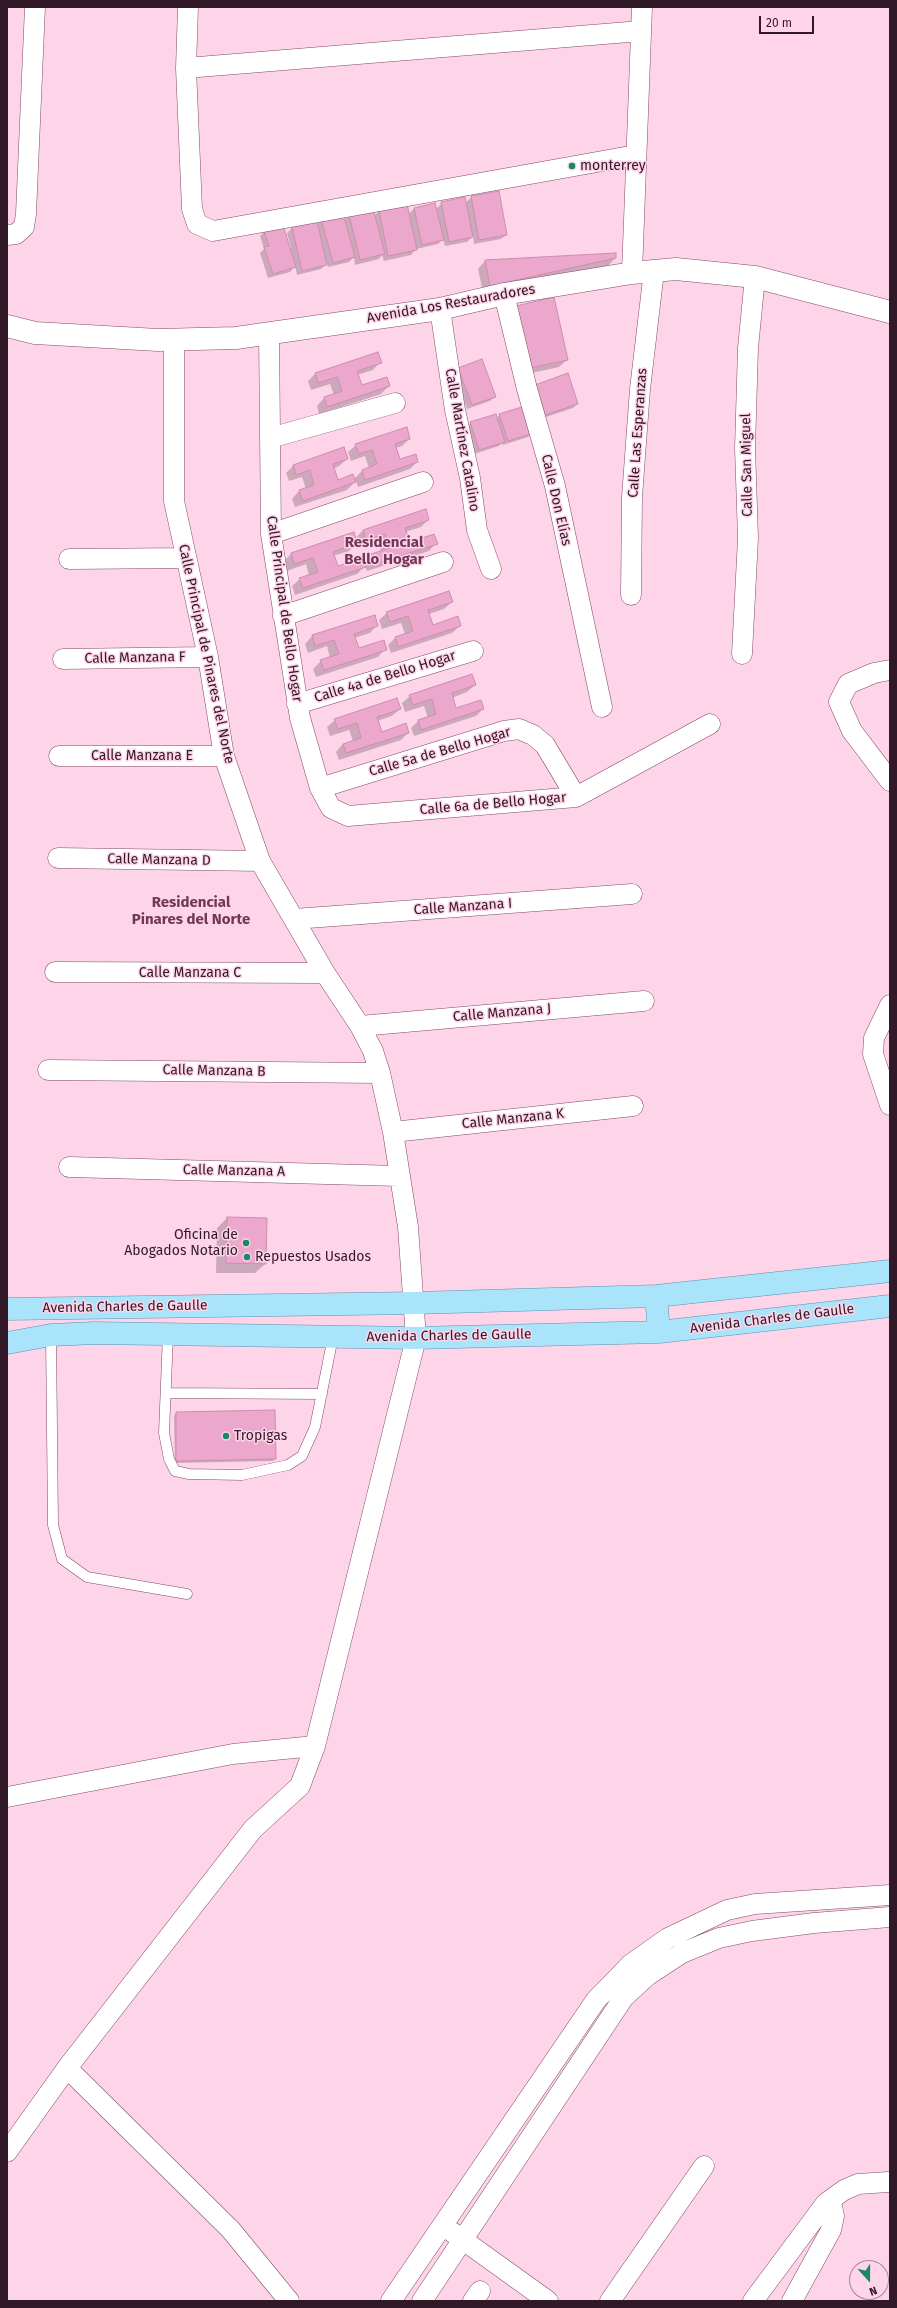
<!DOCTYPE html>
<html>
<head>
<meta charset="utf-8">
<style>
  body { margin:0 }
  #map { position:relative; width:897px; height:2308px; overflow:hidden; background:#fed4e9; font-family:"Fira Sans",sans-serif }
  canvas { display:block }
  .frame { position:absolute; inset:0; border:8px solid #321927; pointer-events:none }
  .north { position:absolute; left:849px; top:2260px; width:40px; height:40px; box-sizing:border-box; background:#fed4e9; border:1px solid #ac899b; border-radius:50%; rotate:159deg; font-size:11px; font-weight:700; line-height:16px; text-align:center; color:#321927 }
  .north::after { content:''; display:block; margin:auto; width:14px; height:18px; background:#1a8765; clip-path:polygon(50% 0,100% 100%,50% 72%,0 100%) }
  .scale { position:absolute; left:759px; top:16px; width:55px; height:18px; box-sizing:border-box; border:2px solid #321927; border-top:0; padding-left:5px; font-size:12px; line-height:14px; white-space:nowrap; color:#321927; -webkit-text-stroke:3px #fed4e9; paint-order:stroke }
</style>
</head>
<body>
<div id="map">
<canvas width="897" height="2308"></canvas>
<div class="frame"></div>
<div class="north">N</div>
<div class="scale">20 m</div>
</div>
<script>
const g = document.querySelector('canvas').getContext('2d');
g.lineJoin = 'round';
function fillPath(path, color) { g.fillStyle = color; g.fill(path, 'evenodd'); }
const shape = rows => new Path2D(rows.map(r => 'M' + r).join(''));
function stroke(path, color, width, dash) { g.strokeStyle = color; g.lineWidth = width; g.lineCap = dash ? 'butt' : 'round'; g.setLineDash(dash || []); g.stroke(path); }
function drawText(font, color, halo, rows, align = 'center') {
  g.font = font + ' "Fira Sans",sans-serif'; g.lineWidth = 3; g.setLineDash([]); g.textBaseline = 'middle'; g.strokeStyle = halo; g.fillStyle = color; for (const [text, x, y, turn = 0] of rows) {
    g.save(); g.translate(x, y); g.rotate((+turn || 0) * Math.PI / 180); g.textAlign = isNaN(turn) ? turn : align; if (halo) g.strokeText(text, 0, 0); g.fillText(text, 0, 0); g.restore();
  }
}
const shadow = shape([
  [472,197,506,235,501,239,474,244,473,236,467,242,445,246,443,239,438,244,416,249,411,255,384,261,382,255,379,259,355,265,354,257,349,262,328,267,327,263,321,269,297,275,295,266,290,272,268,278,260,253,264,249,260,236,265,231,289,249,291,248,287,233,292,228,316,222,317,225,322,220,344,221,349,215,374,216,379,211,408,214,414,209,436,209,442,203,465,203],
  [615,254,615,258,608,266,483,292,478,269,485,261],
  [509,314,567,360,559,367,523,375],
  [380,362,373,370,357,375,361,387,389,386,381,394,319,414,317,406,324,398,334,395,330,384,311,390,308,381,316,373],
  [459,369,495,396,490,401,467,409,454,374],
  [535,385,577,404,573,408,540,419],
  [500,415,533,432,528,437,503,445,502,443,499,446,474,454,466,428,471,423,496,418],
  [409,439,402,446,396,448,400,460,417,462,410,469,358,487,356,481,347,490,295,507,292,499,299,491,306,489,302,477,289,481,286,473,293,466,343,449,347,459,339,466,333,469,337,481,354,479,362,471,369,468,365,456,351,461,348,452,356,445],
  [428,520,421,527,405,532,409,544,436,543,429,551,367,571,365,566,357,574,295,595,292,586,300,579,309,576,306,564,287,571,284,561,291,554,355,539,363,530],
  [378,541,381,552,372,555,363,563,337,567,333,556,349,551,357,542,359,547],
  [452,602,444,609,429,614,432,626,460,626,452,633,391,653,388,645,395,638,405,634,401,623,382,629,379,620,387,613],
  [374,616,377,625,370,633,354,638,358,650,385,649,378,657,316,677,313,669,321,661,330,658,327,646,308,653,305,644,312,636],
  [475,685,467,692,452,698,455,709,483,709,476,716,414,736,411,728,418,721,428,718,424,706,405,712,402,703,410,696],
  [400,709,392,716,377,721,381,733,408,733,401,740,339,760,336,752,343,744,353,741,349,730,330,736,327,727,335,720],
  [227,1218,265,1264,255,1273,216,1273,217,1228],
  [274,1411,275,1458,273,1461,175,1463,174,1416,176,1413]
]);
const building = shape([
  [499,191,507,235,479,240,471,196,499,191],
  [465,197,473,237,449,242,441,202,465,197],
  [435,203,444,240,422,245,414,208,435,203],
  [407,204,417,250,388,256,379,210,407,204],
  [373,208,385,254,360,260,349,215,373,208],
  [343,213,355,257,333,263,321,219,343,213],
  [317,221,327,265,302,271,292,227,317,221],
  [283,225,296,267,273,274,264,247,269,246,264,231,283,225],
  [616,253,616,258,490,286,485,260,616,253],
  [554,297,568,360,530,368,516,306,554,297],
  [378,352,382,363,357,371,362,385,387,377,390,386,327,407,324,397,342,391,337,377,318,383,315,373,378,352],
  [482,359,496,397,472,405,458,368,482,359],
  [568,373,578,404,545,415,535,385,568,373],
  [525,406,534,433,508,441,499,414,525,406],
  [496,414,505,442,479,450,470,422,496,414],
  [407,427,410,439,395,444,400,459,416,454,418,462,365,480,362,470,377,464,372,450,359,454,355,444,407,427],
  [344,447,348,459,333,464,338,480,353,474,356,482,303,501,299,490,314,485,310,470,296,475,293,465,344,447],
  [426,509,429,520,405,528,410,542,434,534,438,544,374,564,371,554,390,548,385,534,366,540,363,530,426,509],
  [354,532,357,543,333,552,338,566,363,558,366,567,303,588,299,578,318,572,313,558,294,564,291,553,354,532],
  [449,591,453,602,428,610,433,625,458,616,461,626,398,647,395,637,413,631,408,616,390,622,386,612,449,591],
  [375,615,378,626,354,634,359,648,384,640,387,650,324,670,320,660,339,654,334,640,315,646,312,635,375,615],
  [472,674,476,685,452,693,456,708,481,700,484,709,421,730,418,720,436,714,432,699,413,705,409,695,472,674],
  [397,698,401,709,377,717,382,732,406,723,409,733,346,753,343,744,361,738,357,723,338,729,334,719,397,698],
  [227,1217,267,1218,266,1264,226,1263,227,1217],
  [275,1410,276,1459,176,1461,176,1412,275,1410]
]);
const lane = shape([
  [168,1334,164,1433,169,1459,175,1471,189,1474,242,1475,288,1465,302,1456,315,1427,333,1337],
  [51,1335,53,1525,62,1559,87,1577,187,1594],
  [166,1393,322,1394]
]);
const street = shape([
  [188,7,186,68,192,209,197,224,213,231,636,155],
  [186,68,641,31],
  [7,235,16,234,24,227,26,214,35,7],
  [632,273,642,7],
  [504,294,527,389,555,486,602,707],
  [440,309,455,410,470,478,477,530,491,569],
  [269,333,271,534,300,718,320,788,331,808,348,816,576,797,710,724],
  [270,438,395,403],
  [271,534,423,482],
  [69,559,186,558],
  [631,595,632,497,640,389,654,271],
  [283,616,443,562],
  [742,654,748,538,745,448,748,348,755,277],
  [63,659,208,657],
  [890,670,874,673,848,684,839,702,852,731,890,781],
  [297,704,473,651],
  [59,756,224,756],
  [320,788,504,731,519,729,533,735,545,745,576,797],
  [58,858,260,861],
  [294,919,632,894],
  [55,972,325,973],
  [890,1005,874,1038,873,1054,890,1105],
  [360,1026,644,1001],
  [48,1070,380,1073],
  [393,1132,633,1106],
  [69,1167,399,1176],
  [7,1797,233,1754,315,1746],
  [67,2068,231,2230,289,2301],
  [7,2152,67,2068,253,1829,300,1786,315,1746,416,1338,408,1227,393,1132,380,1073,373,1051,360,1026,325,973,260,861,224,756,208,657,174,501,174,339],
  [452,2232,548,2301],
  [391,2301,596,2000,631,1964,668,1938,727,1910,755,1904,890,1895],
  [422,2301,624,1997,647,1976,682,1953,719,1938,752,1931,814,1923,890,1917],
  [473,2301,480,2291],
  [610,2301,704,2166],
  [753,2301,826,2203,844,2190,858,2184,888,2182],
  [792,2301,831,2230,834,2216,832,2207,826,2203]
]);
const secondary = shape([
  [7,326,35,333,158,340,236,338,440,309,504,294,632,273,676,269,755,277,890,312]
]);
const primary = shape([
  [656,1296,659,1332],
  [7,1309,415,1303,656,1296,890,1271],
  [7,1343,51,1335,95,1333,416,1338,659,1332,890,1306]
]);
const markers = [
  [572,166,4,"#1a8765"],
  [246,1243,4,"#1a8765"],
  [247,1257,4,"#1a8765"],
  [226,1436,4,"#1a8765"]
];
const poiNames = [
  ["monterrey",580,166],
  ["Oficina de",238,1235,"right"],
  ["Abogados Notario",238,1251,"right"],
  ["Repuestos Usados",255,1257],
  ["Tropigas",234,1436]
];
const streetNames = [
  ["Avenida Los Restauradores",451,304,-10],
  ["Calle Las Esperanzas",638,433,-86],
  ["Calle Martínez Catalino",462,440,80],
  ["Calle San Miguel",747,465,-91],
  ["Calle Don Elías",556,500,77],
  ["Calle Principal de Bello Hogar",284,609,82],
  ["Calle Principal de Pinares del Norte",206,654,78],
  ["Calle Manzana F",135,658,-1],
  ["Calle 4a de Bello Hogar",385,677,-17],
  ["Calle 5a de Bello Hogar",440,752,-16],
  ["Calle Manzana E",142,756],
  ["Calle 6a de Bello Hogar",493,804,-5],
  ["Calle Manzana D",159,860,1],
  ["Calle Manzana I",463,907,-4],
  ["Calle Manzana C",190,973],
  ["Calle Manzana J",502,1013,-5],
  ["Calle Manzana B",214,1071,1],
  ["Calle Manzana K",513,1119,-6],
  ["Calle Manzana A",234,1171,1],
  ["Avenida Charles de Gaulle",125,1307,-1],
  ["Avenida Charles de Gaulle",772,1319,-7],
  ["Avenida Charles de Gaulle",449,1336,-1]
];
const neighbourhoodNames = [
  ["Residencial",384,543],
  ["Bello Hogar",384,560],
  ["Residencial",191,903],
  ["Pinares del Norte",191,920]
];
fillPath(shadow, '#0003');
fillPath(building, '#eba8cc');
stroke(building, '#cd8caf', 1);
stroke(lane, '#834869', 11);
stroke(street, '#834869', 21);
stroke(secondary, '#834869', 23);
stroke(primary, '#5c91ae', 23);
stroke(lane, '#fff', 10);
stroke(street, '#fff', 20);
stroke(secondary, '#fff', 22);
stroke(primary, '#aae4fa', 22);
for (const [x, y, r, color] of markers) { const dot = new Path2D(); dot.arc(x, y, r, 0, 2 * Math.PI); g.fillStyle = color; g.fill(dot); stroke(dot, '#fed4e9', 1.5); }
drawText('14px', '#321927', '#fed4e9', poiNames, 'left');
drawText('14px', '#321927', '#fed4e9', streetNames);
drawText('bold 15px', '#703758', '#fed4e9', neighbourhoodNames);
</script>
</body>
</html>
